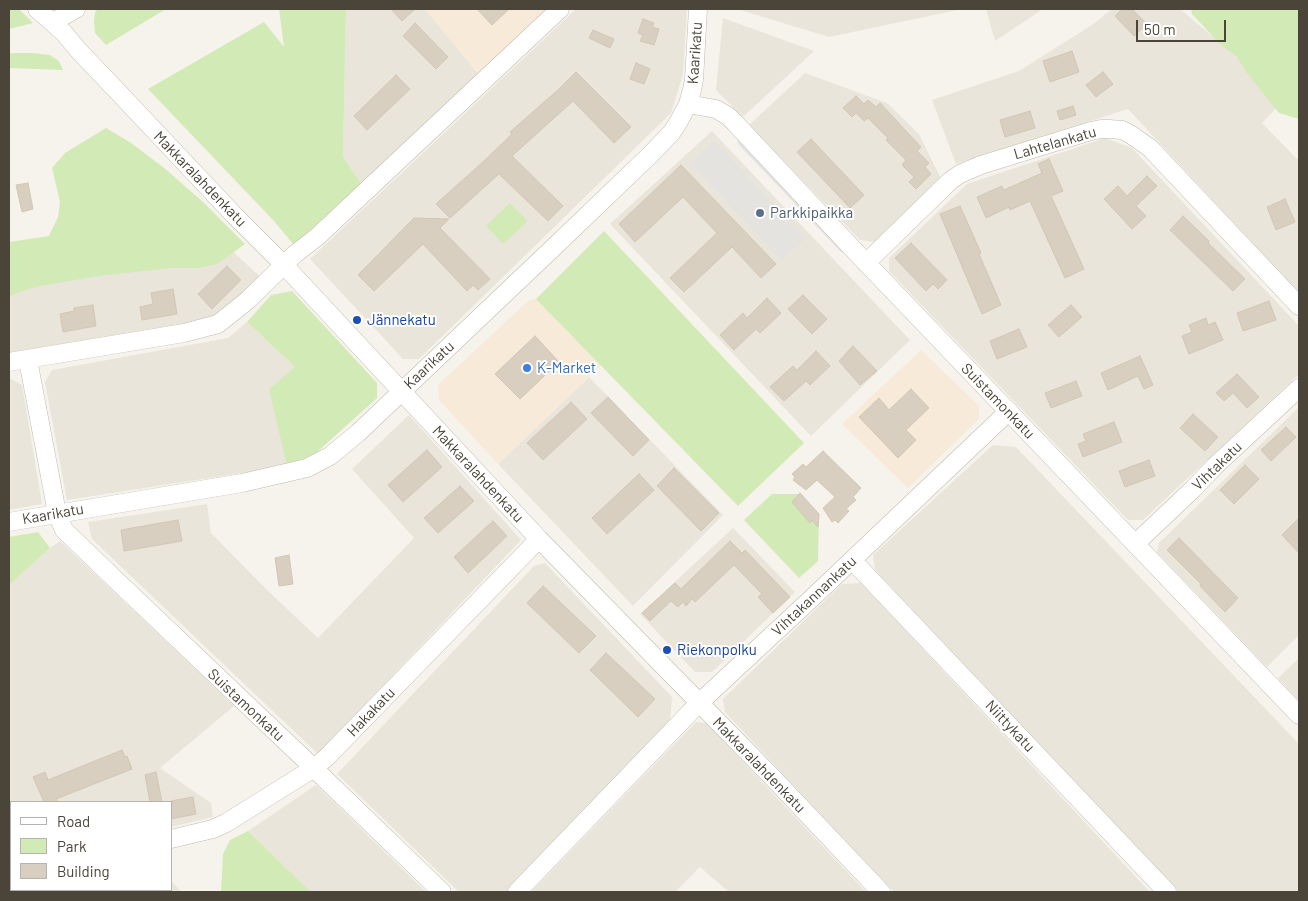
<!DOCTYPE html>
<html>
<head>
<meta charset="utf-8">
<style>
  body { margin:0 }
  #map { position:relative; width:1308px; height:901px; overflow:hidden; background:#f6f3ec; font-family:Barlow,sans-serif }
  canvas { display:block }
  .frame { position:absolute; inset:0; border:10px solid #4b4439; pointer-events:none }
  .legend { position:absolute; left:10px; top:801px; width:162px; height:90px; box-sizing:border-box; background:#fff; border:1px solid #b7b4b0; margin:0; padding:6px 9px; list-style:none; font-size:15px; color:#4b4439 }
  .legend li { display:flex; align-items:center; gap:10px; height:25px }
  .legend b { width:25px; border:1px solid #b7b4b0 }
  .scale { position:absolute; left:1136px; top:20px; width:90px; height:22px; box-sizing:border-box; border:2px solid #4b4439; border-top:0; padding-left:6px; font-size:15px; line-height:18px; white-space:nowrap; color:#4b4439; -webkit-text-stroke:4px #fff; paint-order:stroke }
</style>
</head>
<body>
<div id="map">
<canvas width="1308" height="901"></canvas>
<div class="frame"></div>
<ul class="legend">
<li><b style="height:6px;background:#fff"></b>Road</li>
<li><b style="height:14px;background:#d2eab5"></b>Park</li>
<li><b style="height:14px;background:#d8cfc1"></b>Building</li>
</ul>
<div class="scale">50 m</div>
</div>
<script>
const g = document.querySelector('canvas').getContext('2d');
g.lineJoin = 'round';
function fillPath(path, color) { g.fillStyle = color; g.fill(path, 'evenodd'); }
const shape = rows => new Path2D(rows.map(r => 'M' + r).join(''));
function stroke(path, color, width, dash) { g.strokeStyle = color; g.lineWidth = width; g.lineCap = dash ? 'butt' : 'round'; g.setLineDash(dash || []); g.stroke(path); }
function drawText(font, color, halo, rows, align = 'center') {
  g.font = font + ' Barlow,sans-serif'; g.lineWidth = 4; g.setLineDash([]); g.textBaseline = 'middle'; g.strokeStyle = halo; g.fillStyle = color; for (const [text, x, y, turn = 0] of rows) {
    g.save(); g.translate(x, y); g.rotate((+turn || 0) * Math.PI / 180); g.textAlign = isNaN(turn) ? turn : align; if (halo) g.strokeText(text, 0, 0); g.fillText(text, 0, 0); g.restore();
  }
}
const residential = shape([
  [346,9,425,9,480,76,361,183,343,157],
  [576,9,687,9,683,74,671,113,419,359,403,359,310,259],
  [737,9,962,9,829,37],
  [986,9,1043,9,995,41],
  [1112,9,1180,9,1286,98,1262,123,1299,161,1299,293,1128,109,956,164,932,100,1019,71,1092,25],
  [723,18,814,51,743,117,716,90],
  [805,73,887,103,919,134,941,179,876,242,860,240,749,125],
  [712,131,910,340,811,436,610,224],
  [1105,138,1132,148,1299,326,1299,374,1143,520,1128,520,889,271,889,258,967,184],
  [231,250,263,279,208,321,9,355,9,291],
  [247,322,295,367,287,466,67,500,45,382,52,370,228,338],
  [589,377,723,515,633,606,498,464],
  [9,378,22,385,42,504,9,510],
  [1299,407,1299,635,1267,667,1157,552,1159,543],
  [409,415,521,540,318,754,92,539,88,522,207,504,211,533,266,589,318,638,414,538,352,469],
  [993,445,1016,447,1299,744,1299,892,1178,892,875,570,873,555],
  [733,528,795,592,712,672,695,672,640,614],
  [60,541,234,706,160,768,211,803,213,817,171,827,171,802,11,802,11,842,9,841,9,585,50,548],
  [545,563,672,697,670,721,507,892,459,892,337,774,534,566],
  [861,583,1150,892,894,892,725,712,723,699,842,584],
  [1299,658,1299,701,1278,678],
  [696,722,706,723,866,892,729,892,700,867,675,892,531,892],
  [316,785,426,892,311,892,248,831],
  [171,881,182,892,9,892,9,885,11,885,11,890,171,890]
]);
const commercial = shape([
  [425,9,549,9,480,76],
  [536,299,601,365,498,464,439,400,438,385,529,300],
  [921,350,979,406,979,419,908,488,842,424]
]);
const green = shape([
  [9,9,19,9,33,23,9,29],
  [98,9,166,9,106,45,95,33,94,21,95,12],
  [279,9,346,9,343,157,361,183,294,245,274,221,148,89,264,22,284,47],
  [1191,9,1299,9,1299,119,1279,113,1247,73,1237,57,1220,44,1192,14],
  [9,53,33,53,50,55,59,61,63,70,9,68],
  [106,128,131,143,163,167,203,202,245,244,217,264,198,268,171,268,98,276,40,286,19,292,9,297,9,242,49,236,58,217,60,202,52,168,65,153],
  [510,203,528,221,503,244,486,226],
  [604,231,804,443,738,506,536,299],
  [292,291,377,383,377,398,316,453,287,466,269,389,295,367,247,322,271,295],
  [772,494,801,494,819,514,818,561,799,578,744,520],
  [38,532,50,548,9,585,9,537],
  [248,831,311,892,221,892,223,854,230,840]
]);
const parking = shape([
  [737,136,848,252,841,252,738,144],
  [714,141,806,238,782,260,690,163]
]);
const building = shape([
  [391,9,415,9,402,21,391,9],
  [477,9,509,9,492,25,477,9],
  [1122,9,1132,9,1147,24,1134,36,1115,16,1122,9],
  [643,19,654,23,652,27,659,29,654,45,640,41,643,35,638,33,643,19],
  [415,23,448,57,436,69,403,36,415,23],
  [593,30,614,39,610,48,589,38,593,30],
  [1072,51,1079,72,1050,82,1043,61,1072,51],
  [636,63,650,69,644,84,630,79,636,63],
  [576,72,631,127,614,143,573,101,512,156,563,206,548,221,499,174,450,218,436,204,485,160,512,134,510,132,559,89,576,72],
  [1103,72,1113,84,1096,97,1086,85,1103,72],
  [396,75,410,89,367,130,354,116,396,75],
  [856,96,864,104,868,100,876,107,880,103,921,147,917,151,929,163,925,167,931,174,916,189,909,182,914,177,902,165,906,160,886,140,888,138,868,118,864,121,856,113,852,117,843,108,856,96],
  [1073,106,1076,115,1060,120,1057,111,1073,106],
  [1030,111,1035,128,1005,137,1000,120,1030,111],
  [811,139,864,195,850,208,797,152,811,139],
  [1049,159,1063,191,1051,196,1084,269,1065,278,1030,201,1010,210,1009,207,986,218,977,197,1002,186,1004,190,1042,173,1038,164,1049,159],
  [681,165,776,264,761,278,732,247,684,292,670,278,717,233,683,197,635,242,619,224,681,165],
  [1147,176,1157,186,1136,206,1146,216,1132,229,1104,199,1118,186,1127,196,1147,176],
  [28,183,33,209,22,212,16,185,28,183],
  [1285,199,1295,222,1276,230,1267,207,1285,199],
  [960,206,981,253,979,254,1001,305,982,314,940,214,960,206],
  [1183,216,1209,241,1208,243,1245,279,1233,291,1170,230,1183,216],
  [414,218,449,219,440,228,490,279,478,290,473,285,467,291,423,244,374,291,358,275,414,218],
  [911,243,947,280,938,289,933,284,926,291,895,258,911,243],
  [227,266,241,280,212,309,198,294,227,266],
  [173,289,177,314,142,320,140,307,153,304,151,293,173,289],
  [803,295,827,319,812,334,788,309,803,295],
  [767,298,781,313,760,333,756,329,734,350,720,335,743,313,747,318,767,298],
  [1269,301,1276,320,1243,331,1237,313,1269,301],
  [93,305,96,326,63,332,60,314,74,311,74,308,93,305],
  [1071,305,1082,317,1059,337,1048,325,1071,305],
  [1206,318,1208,325,1215,322,1223,340,1189,354,1182,336,1192,332,1189,325,1206,318],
  [1019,329,1027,347,997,359,990,341,1019,329],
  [535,336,559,362,520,399,495,374,535,336],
  [853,346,877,371,860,385,839,361,853,346],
  [816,351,830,366,810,385,806,381,784,401,770,387,793,366,797,370,816,351],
  [1140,356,1153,385,1144,389,1138,376,1108,390,1101,373,1140,356],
  [1237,374,1259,397,1247,408,1233,393,1224,401,1216,393,1237,374],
  [1076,381,1082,396,1051,408,1045,393,1076,381],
  [911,389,929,408,906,430,916,440,898,458,859,417,879,398,889,410,911,389],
  [608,397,649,440,633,456,591,413,608,397],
  [571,402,587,419,543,460,527,443,571,402],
  [1193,414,1218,437,1205,451,1180,428,1193,414],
  [1114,422,1122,442,1083,457,1078,444,1086,441,1083,434,1114,422],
  [1286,427,1296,437,1271,461,1261,450,1286,427],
  [427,450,442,467,403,502,388,485,427,450],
  [823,451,861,488,853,497,856,500,846,509,849,511,838,523,835,520,832,522,823,508,835,497,817,480,806,490,793,480,795,477,792,474,803,464,806,467,823,451],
  [1149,460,1155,476,1125,487,1119,471,1149,460],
  [1245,465,1259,479,1234,504,1220,490,1245,465],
  [674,468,719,513,701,531,657,486,674,468],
  [639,474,654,490,607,534,592,518,639,474],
  [460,486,474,501,438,533,424,518,460,486],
  [800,493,819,514,818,527,812,520,810,523,792,502,800,493],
  [1299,518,1299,553,1282,535,1299,518],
  [178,520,182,541,124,551,121,530,178,520],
  [493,521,507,536,468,573,454,557,493,521],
  [1179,538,1238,598,1225,612,1200,586,1201,584,1167,550,1179,538],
  [730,541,742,553,745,550,790,597,773,613,758,597,762,594,734,565,695,602,692,599,686,606,683,602,678,607,671,601,650,621,642,613,675,583,681,589,730,541],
  [289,555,293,584,279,586,275,558,289,555],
  [543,586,596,636,579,653,527,603,543,586],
  [606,653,655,699,638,717,590,670,606,653],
  [122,750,125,757,127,756,132,769,56,799,58,802,44,802,33,777,45,772,48,780,122,750],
  [156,772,162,802,150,802,145,775,156,772],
  [193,797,196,814,171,819,171,801,193,797]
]);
const minor = shape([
  [37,9,64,33,79,51,120,94,235,216,284,265,539,539,774,779,881,892],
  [53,22,76,9],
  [688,104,716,109,728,116,735,123,852,248,1299,715],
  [866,263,950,181,960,174,981,165,1091,131,1101,129,1109,129,1122,130,1130,134,1150,148,1299,306],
  [28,360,57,513,64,530,119,583,300,755,442,892],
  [9,362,184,333,218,324,248,300,295,254,317,237,560,9],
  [9,522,242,483,307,468,330,456,358,433,554,247,651,154,672,132,679,121,688,104,692,90,694,80,698,9],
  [1135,544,1193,489,1215,466,1299,388],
  [852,560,1167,892],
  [171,839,213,829,226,823,314,768,327,757,539,539],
  [9,857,11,858],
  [517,892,699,703,812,598,1009,411]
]);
const markers = [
  [760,213,5,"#5c6f8a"],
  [357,320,5,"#1a4fb4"],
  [527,368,5,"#3f7fe0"],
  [667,650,5,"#1a4fb4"]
];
const streetNames = [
  ["Kaarikatu",695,53,-86],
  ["Lahtelankatu",1055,143,-16],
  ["Makkaralahdenkatu",200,179,46],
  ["Kaarikatu",429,365,-43],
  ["Suistamonkatu",998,401,46],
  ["Vihtakatu",1217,466,-44],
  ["Makkaralahdenkatu",478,474,47],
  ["Kaarikatu",53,514,-10],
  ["Vihtakannankatu",814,596,-43],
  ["Suistamonkatu",246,705,43],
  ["Hakakatu",371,712,-46],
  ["Niittykatu",1010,726,47],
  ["Makkaralahdenkatu",759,765,46]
];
const serviceNames = [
  ["Parkkipaikka",770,213]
];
const transitNames = [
  ["Jännekatu",367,320],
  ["Riekonpolku",677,650]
];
const shopNames = [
  ["K-Market",537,368]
];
fillPath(residential, '#eae5da');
fillPath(commercial, '#f7ead8');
fillPath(green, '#d2eab5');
fillPath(parking, '#e5e3e0');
fillPath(building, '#d8cfc1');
stroke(building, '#d3c7b4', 1);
stroke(minor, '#c2bbae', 19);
stroke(minor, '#fff', 18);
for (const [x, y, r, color] of markers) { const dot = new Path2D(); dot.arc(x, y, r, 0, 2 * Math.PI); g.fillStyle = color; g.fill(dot); stroke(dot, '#fff', 2); }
drawText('15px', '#4b4439', '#fff', streetNames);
drawText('15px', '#4e5e75', '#fff', serviceNames, 'left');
drawText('15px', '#164399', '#fff', transitNames, 'left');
drawText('15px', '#366cbe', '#fff', shopNames, 'left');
</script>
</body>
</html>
